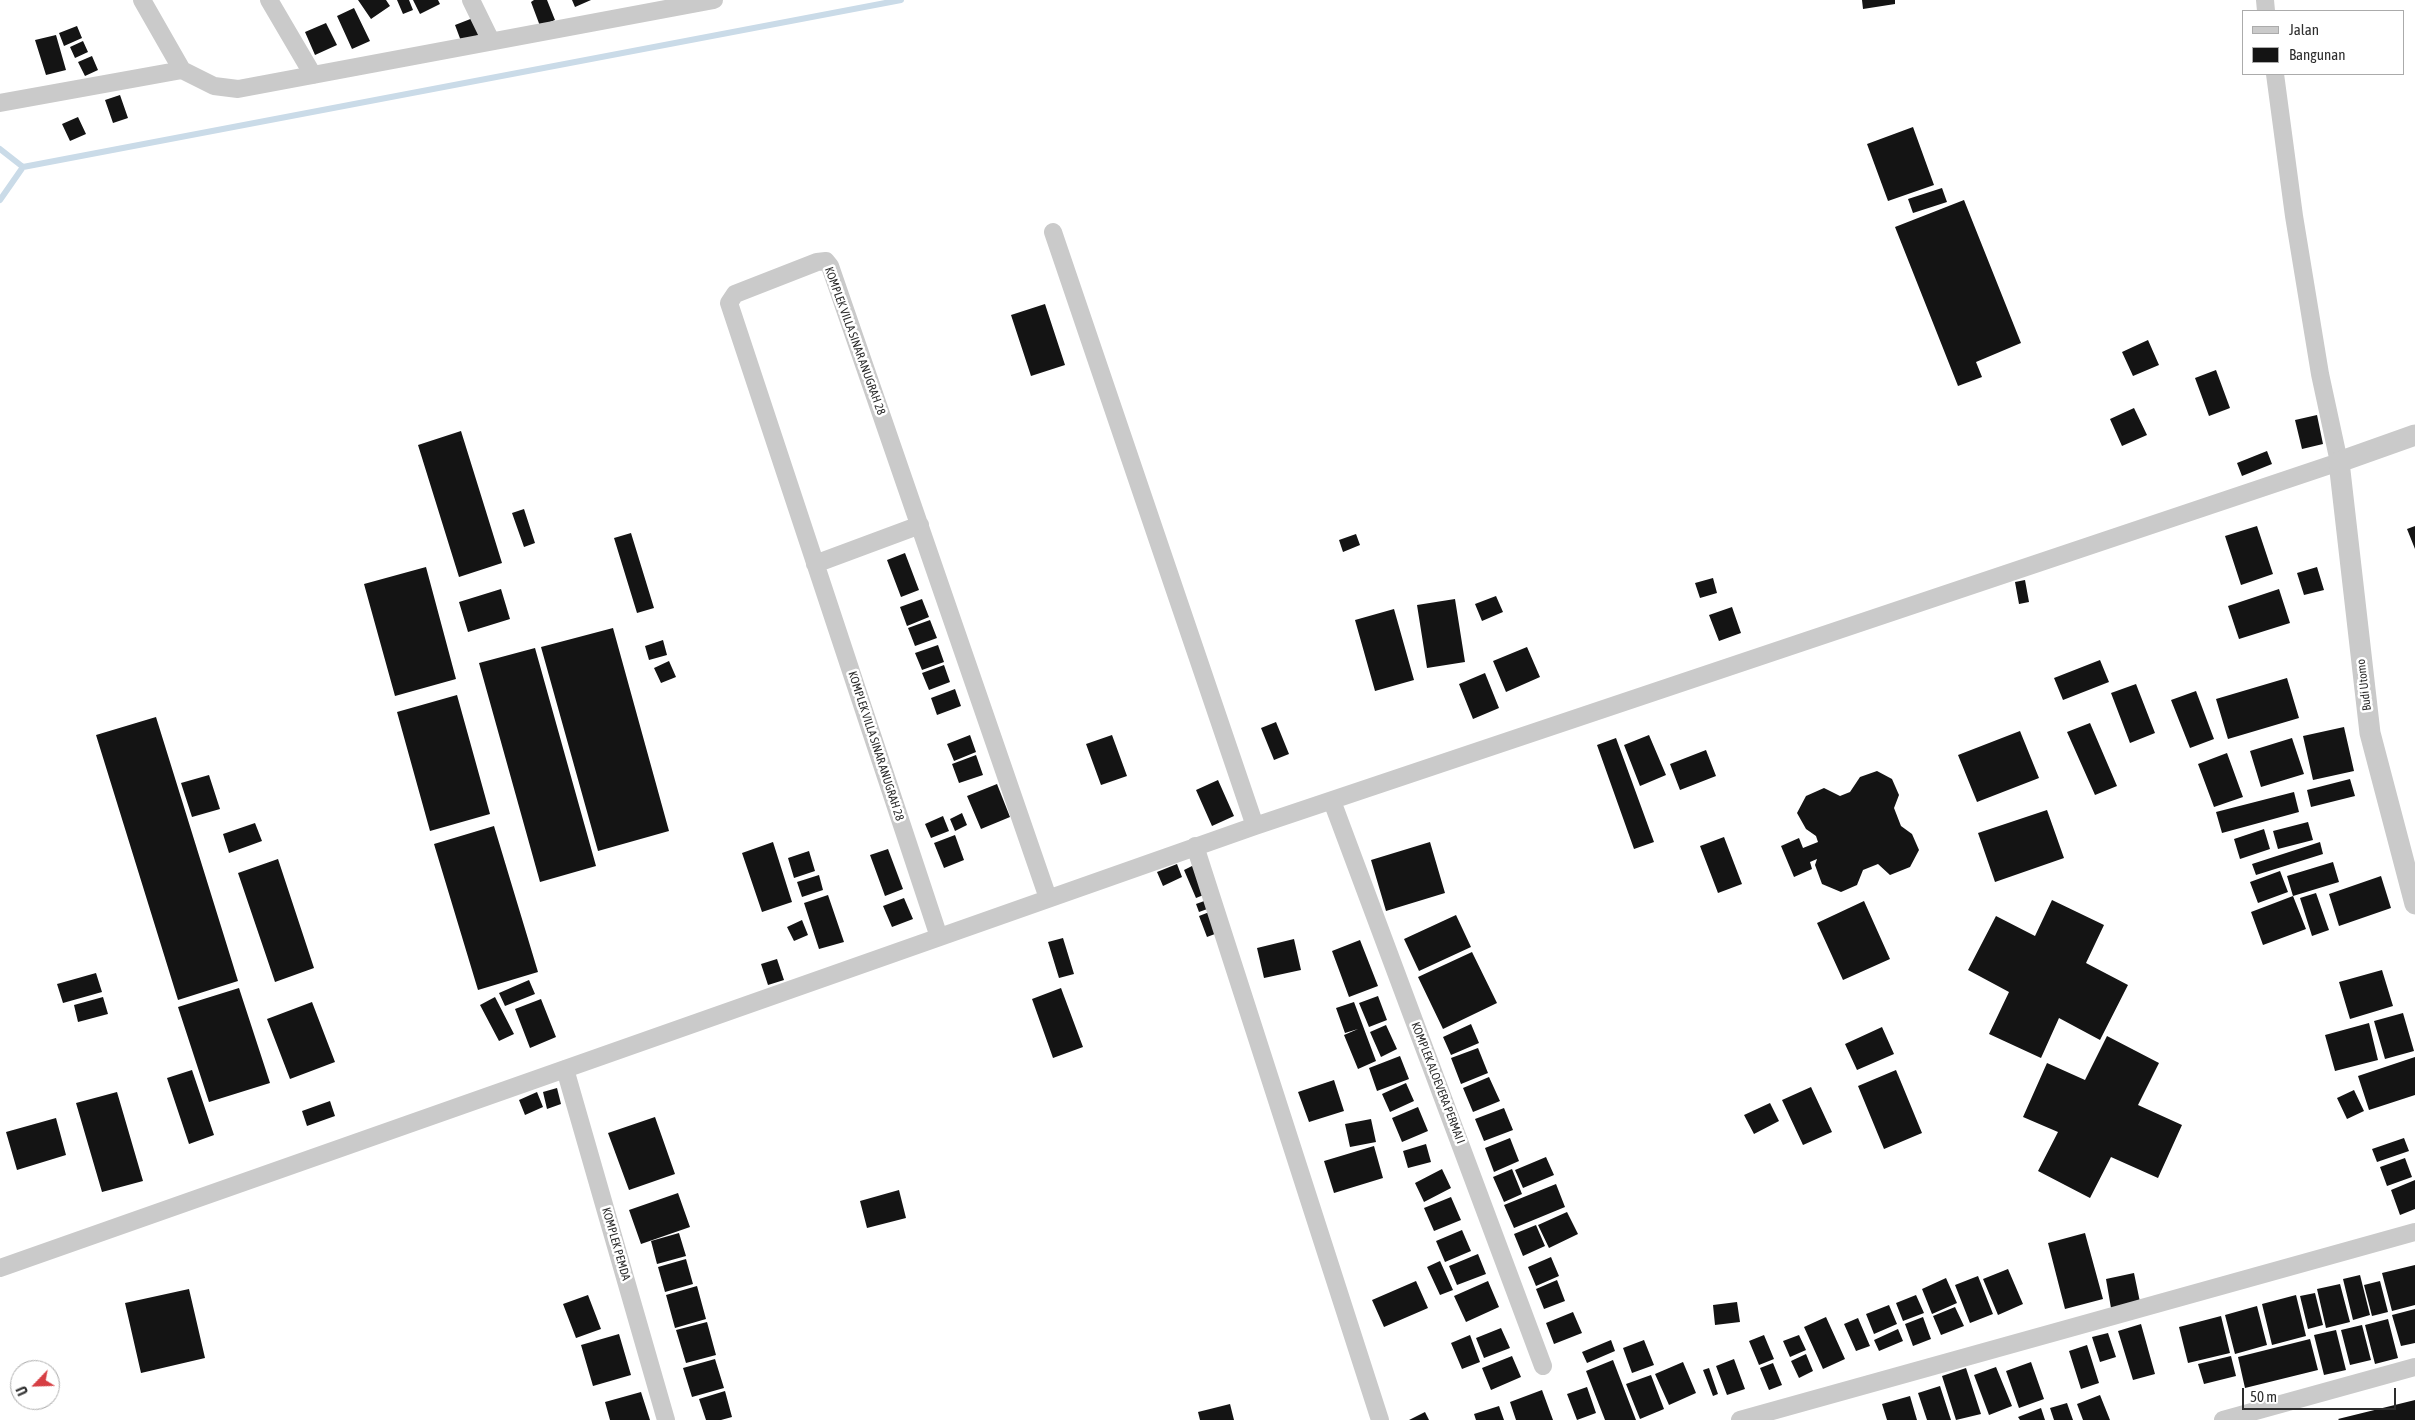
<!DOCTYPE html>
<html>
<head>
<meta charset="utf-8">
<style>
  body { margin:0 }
  #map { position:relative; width:2415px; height:1420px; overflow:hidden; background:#fff; font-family:"Asap Condensed",sans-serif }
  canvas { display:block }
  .legend { position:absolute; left:2242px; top:10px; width:162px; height:65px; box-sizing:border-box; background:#fff; border:1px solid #ababab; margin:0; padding:6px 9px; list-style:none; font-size:15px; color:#2d2d2d }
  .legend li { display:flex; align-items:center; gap:10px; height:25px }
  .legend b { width:25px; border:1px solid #ababab }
  .north { position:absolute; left:10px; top:1360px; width:50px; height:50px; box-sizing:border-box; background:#fff; border:1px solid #ababab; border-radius:50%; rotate:246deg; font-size:14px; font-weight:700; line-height:20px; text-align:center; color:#2d2d2d }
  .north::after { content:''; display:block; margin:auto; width:18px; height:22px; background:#d63e43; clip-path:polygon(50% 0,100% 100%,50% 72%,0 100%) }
  .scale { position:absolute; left:2242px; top:1388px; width:154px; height:22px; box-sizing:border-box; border:2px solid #2d2d2d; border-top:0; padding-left:6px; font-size:15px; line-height:18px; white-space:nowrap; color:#2d2d2d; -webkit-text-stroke:4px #fff; paint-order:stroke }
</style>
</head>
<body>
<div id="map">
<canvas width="2415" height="1420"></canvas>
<ul class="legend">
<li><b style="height:6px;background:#cacaca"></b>Jalan</li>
<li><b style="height:14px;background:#141414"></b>Bangunan</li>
</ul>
<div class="north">U</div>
<div class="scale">50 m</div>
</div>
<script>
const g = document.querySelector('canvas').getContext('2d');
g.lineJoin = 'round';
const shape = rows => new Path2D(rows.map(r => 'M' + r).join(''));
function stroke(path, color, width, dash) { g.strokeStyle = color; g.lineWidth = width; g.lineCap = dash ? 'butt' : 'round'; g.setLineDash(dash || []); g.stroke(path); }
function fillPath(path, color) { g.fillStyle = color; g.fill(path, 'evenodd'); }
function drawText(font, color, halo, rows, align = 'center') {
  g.font = font + ' "Asap Condensed",sans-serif'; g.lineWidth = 5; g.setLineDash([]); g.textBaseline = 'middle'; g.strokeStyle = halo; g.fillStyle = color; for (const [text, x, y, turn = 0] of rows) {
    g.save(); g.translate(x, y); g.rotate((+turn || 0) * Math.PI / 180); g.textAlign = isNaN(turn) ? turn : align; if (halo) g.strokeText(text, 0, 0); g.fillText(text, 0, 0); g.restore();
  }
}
const stream = shape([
  [0,149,23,167,901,0],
  [0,200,23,167]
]);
const building = shape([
  [358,0,386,0,390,6,371,19],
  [397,0,409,0,413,10,403,14],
  [413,0,438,0,440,4,420,14],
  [534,0,547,0,555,20,540,26,531,2],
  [572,0,591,0,575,7],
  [1862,0,1895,0,1895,4,1863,9],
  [354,8,370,41,352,49,337,16],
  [473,18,479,35,461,41,455,25],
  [326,23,337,45,315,55,305,32],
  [77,26,82,38,64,46,59,33],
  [56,35,66,70,46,75,35,40],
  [83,41,88,52,75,58,70,47],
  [92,56,98,70,85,76,78,62],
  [120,95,128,118,113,123,105,100],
  [78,117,86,134,70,141,62,124],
  [1913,127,1934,185,1888,201,1867,144],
  [1942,188,1947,202,1913,213,1908,199],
  [1964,200,2021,343,1976,362,1982,377,1958,386,1895,227],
  [1045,304,1065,365,1031,376,1011,315],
  [2148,340,2159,365,2133,376,2122,352],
  [2216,370,2230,408,2209,416,2195,378],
  [2134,408,2147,435,2122,446,2110,419],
  [2317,415,2323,444,2302,449,2295,420],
  [461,431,502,563,459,577,418,445],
  [2267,451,2272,464,2242,476,2237,463],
  [524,509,535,543,524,547,512,513],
  [2257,526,2273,574,2241,585,2225,536],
  [2415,526,2415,549,2407,529],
  [631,533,654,608,637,613,614,538],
  [1356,534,1360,545,1343,552,1339,540],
  [905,553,919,590,901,597,887,560],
  [426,567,456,679,395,696,364,584],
  [2317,567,2324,590,2304,595,2297,573],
  [1713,578,1717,593,1700,598,1695,583],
  [2025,580,2029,602,2019,604,2015,582],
  [501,589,510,619,468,632,459,602],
  [2279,589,2290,623,2239,639,2228,606],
  [1496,596,1503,612,1482,621,1475,604],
  [922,599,929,617,907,626,900,607],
  [1455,599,1465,662,1427,668,1417,605],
  [1732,607,1741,633,1719,641,1709,615],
  [1394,609,1414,680,1375,691,1355,620],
  [930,620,937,638,915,646,908,628],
  [613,628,669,831,598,851,541,647],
  [663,640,667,655,649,660,645,646],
  [938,645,944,662,922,670,915,653],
  [1527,647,1540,677,1506,692,1493,661],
  [535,648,596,866,540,882,479,663],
  [2100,660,2109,682,2063,700,2054,678],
  [669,661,676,677,661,683,654,668],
  [944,665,950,682,929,690,922,673],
  [1485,673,1499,708,1473,719,1459,684],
  [2287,678,2299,718,2228,739,2216,699],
  [2136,684,2155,733,2130,743,2111,693],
  [955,689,961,706,937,715,931,698],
  [2196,691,2214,739,2190,748,2171,700],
  [457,695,490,814,430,831,397,712],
  [156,717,238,981,178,1000,96,735],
  [1276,722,1289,754,1274,760,1261,728],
  [2090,723,2117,786,2095,795,2067,732],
  [2344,727,2354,771,2313,780,2303,736],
  [2020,731,2039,778,1977,802,1958,755],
  [970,735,976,752,954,761,947,744],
  [1112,735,1127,776,1101,785,1086,744],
  [1649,735,1666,775,1640,786,1624,745],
  [1616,738,1654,842,1634,849,1597,745],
  [2292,738,2304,774,2261,787,2250,751],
  [1706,750,1716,776,1680,790,1670,764],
  [2227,753,2243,797,2214,807,2198,764],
  [976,755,983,775,959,783,952,764],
  [1877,771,1892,779,1899,795,1894,808,1901,826,1912,834,1919,850,1910,867,1890,875,1878,864,1863,870,1857,885,1841,892,1822,884,1815,865,1817,859,1810,862,1812,869,1794,877,1781,846,1799,838,1803,848,1818,842,1816,836,1806,829,1797,813,1806,796,1824,788,1840,796,1850,792,1860,777],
  [209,775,220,809,192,817,181,783],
  [2350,779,2355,796,2311,807,2307,790],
  [1218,780,1234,816,1212,826,1196,790],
  [997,784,1010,817,981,829,967,796],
  [2294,792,2299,812,2222,833,2216,812],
  [2047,810,2064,858,1995,882,1978,833],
  [962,813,967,825,955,831,950,819],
  [943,816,949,831,931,838,925,824],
  [2308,822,2313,840,2278,849,2273,831],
  [255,823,262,841,229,853,223,834],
  [494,826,538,972,478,990,434,844],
  [2264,829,2270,849,2240,859,2234,839],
  [955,835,964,860,944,868,934,843],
  [1724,837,1742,884,1718,893,1700,846],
  [773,842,792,902,762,912,742,853],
  [1430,842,1445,893,1386,911,1371,860],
  [2320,842,2323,854,2256,875,2252,864],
  [888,849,903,889,885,896,870,855],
  [809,851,815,871,794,878,788,858],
  [278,859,314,968,275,982,238,873],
  [2333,862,2339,882,2293,896,2306,929,2263,945,2251,912,2293,896,2287,876],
  [1177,864,1182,877,1163,886,1157,872],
  [1194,865,1206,894,1196,898,1184,870],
  [2280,871,2288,892,2258,903,2250,882],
  [819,875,823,890,802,897,797,882],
  [2381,876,2391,908,2339,926,2329,894],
  [2316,893,2329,930,2312,936,2300,898],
  [828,895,844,942,819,949,804,903],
  [904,898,913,919,892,927,883,906],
  [1207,900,1210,908,1199,912,1196,904],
  [2052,900,2104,925,2086,963,2128,985,2100,1040,2059,1018,2041,1058,1989,1034,2009,992,1968,970,1996,916,2035,936],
  [1864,901,1890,959,1843,980,1817,923],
  [1212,911,1220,932,1207,937,1199,916],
  [1456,915,1471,947,1419,971,1404,939],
  [802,920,808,935,794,941,787,927],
  [1063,938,1074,974,1059,978,1048,942],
  [1294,939,1301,970,1264,978,1257,948],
  [1360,940,1378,986,1349,997,1332,951],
  [1472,952,1497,1003,1443,1029,1418,977],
  [777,959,784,980,768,985,761,964],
  [2382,970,2393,1006,2350,1019,2339,982],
  [96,973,102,992,63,1003,57,984],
  [529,980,535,994,505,1006,499,993],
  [239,988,270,1083,209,1102,178,1007],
  [1061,988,1083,1047,1053,1058,1032,999],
  [1378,996,1387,1020,1369,1027,1359,1003],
  [103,997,108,1014,78,1022,74,1005],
  [495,997,514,1034,499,1041,480,1005],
  [541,999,556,1037,530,1048,515,1009],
  [312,1002,335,1062,290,1079,267,1019],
  [1354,1002,1376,1061,1358,1069,1344,1035,1358,1029,1345,1033,1336,1008],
  [2403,1013,2414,1051,2385,1059,2374,1021],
  [2369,1023,2378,1060,2335,1071,2325,1035],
  [1471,1024,1479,1043,1451,1055,1443,1037],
  [1386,1025,1397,1049,1381,1057,1370,1032],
  [1882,1027,1894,1054,1857,1070,1845,1044],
  [2107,1036,2159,1063,2138,1105,2182,1125,2158,1178,2111,1157,2090,1198,2038,1171,2058,1132,2023,1117,2047,1063,2085,1080],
  [1478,1048,1488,1073,1461,1084,1451,1058],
  [1400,1056,1409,1079,1377,1091,1369,1068],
  [2415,1057,2415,1095,2369,1110,2358,1076],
  [192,1070,214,1135,189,1144,167,1078],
  [1896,1070,1922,1133,1884,1149,1858,1086],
  [1489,1077,1500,1101,1473,1112,1463,1088],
  [1334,1080,1344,1111,1309,1122,1298,1092],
  [1406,1083,1414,1101,1390,1112,1382,1094],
  [1811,1087,1832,1132,1803,1145,1782,1100],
  [557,1088,561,1104,547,1109,543,1092],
  [2354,1090,2364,1111,2347,1119,2337,1098],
  [117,1092,143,1181,102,1192,76,1103],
  [537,1092,543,1107,525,1115,519,1100],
  [330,1101,335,1116,307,1126,302,1111],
  [1770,1103,1779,1121,1754,1134,1744,1115],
  [1418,1107,1428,1131,1402,1142,1392,1118],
  [1504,1108,1513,1130,1484,1141,1475,1119],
  [655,1117,675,1174,629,1190,608,1133],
  [56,1118,66,1155,17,1170,6,1132],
  [1371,1119,1376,1142,1350,1147,1345,1124],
  [1510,1138,1519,1161,1494,1172,1485,1148],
  [2404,1138,2409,1151,2377,1162,2372,1149],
  [1426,1144,1431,1162,1408,1168,1403,1151],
  [1374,1146,1383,1178,1334,1193,1324,1161],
  [1546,1157,1554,1175,1523,1188,1515,1170],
  [2405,1158,2412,1177,2387,1186,2380,1167],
  [1442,1169,1451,1188,1424,1202,1415,1183],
  [1512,1169,1522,1194,1504,1202,1493,1177],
  [2415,1180,2415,1209,2400,1215,2391,1190],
  [1556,1184,1565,1207,1514,1228,1504,1205],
  [899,1190,906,1218,867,1228,860,1201],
  [678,1193,690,1227,641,1244,629,1210],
  [1451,1197,1461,1220,1434,1231,1424,1208],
  [1567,1212,1578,1234,1549,1248,1538,1225],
  [1536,1225,1545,1246,1523,1256,1514,1234],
  [1462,1230,1471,1251,1445,1262,1436,1241],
  [679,1233,686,1256,657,1264,651,1241],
  [2085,1233,2103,1299,2065,1309,2048,1243],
  [1478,1254,1486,1274,1457,1285,1449,1266],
  [1551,1257,1559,1276,1536,1286,1528,1267],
  [686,1259,693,1284,665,1292,658,1267],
  [1440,1261,1453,1290,1440,1295,1427,1267],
  [2415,1265,2415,1305,2392,1311,2382,1273],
  [2008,1269,2023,1304,1998,1315,1983,1279],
  [2134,1273,2140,1302,2111,1308,2106,1279],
  [2360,1275,2370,1315,2353,1320,2343,1279],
  [1978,1276,1993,1314,1970,1323,1955,1285],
  [1946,1278,1957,1303,1932,1314,1922,1289],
  [1557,1280,1565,1301,1544,1309,1536,1289],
  [1416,1281,1428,1308,1384,1327,1372,1300],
  [1488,1281,1499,1307,1466,1322,1454,1296],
  [2380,1281,2388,1312,2372,1316,2364,1285],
  [2340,1284,2350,1322,2326,1328,2317,1289],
  [697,1286,706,1319,675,1328,666,1295],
  [189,1289,205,1358,141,1373,125,1303],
  [2315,1293,2323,1325,2308,1329,2300,1296],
  [588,1295,601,1329,576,1338,563,1304],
  [1916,1295,1924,1313,1903,1321,1896,1303],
  [2296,1295,2306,1336,2272,1345,2262,1304],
  [1737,1302,1740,1322,1715,1325,1713,1305],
  [1889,1305,1897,1324,1874,1334,1866,1314],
  [2257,1306,2267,1345,2235,1354,2225,1315],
  [1955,1307,1964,1326,1941,1335,1933,1316],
  [2415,1309,2415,1343,2401,1346,2392,1315],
  [1573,1312,1582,1333,1554,1344,1546,1323],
  [2221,1316,2230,1353,2188,1363,2179,1327],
  [1826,1317,1845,1359,1823,1369,1804,1327],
  [1923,1317,1931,1339,1913,1346,1905,1324],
  [1858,1318,1870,1346,1856,1351,1844,1324],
  [2388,1319,2398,1358,2375,1364,2365,1325],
  [707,1322,716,1355,686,1363,676,1330],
  [2141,1324,2155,1374,2133,1380,2118,1331],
  [2362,1325,2371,1360,2350,1365,2341,1330],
  [1501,1328,1510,1348,1484,1358,1476,1338],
  [1898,1329,1903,1341,1879,1351,1874,1340],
  [2336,1330,2346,1370,2324,1375,2314,1335],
  [2108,1333,2116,1357,2100,1362,2092,1337],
  [619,1334,631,1375,593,1386,581,1345],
  [1470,1335,1480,1362,1462,1369,1451,1343],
  [1764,1335,1774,1359,1759,1365,1749,1341],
  [1799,1335,1806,1350,1790,1357,1783,1341],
  [2310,1339,2318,1370,2245,1388,2238,1357],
  [1611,1340,1615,1351,1587,1363,1582,1352],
  [1644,1340,1654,1365,1632,1373,1623,1348],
  [2087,1345,2099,1383,2081,1389,2069,1351],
  [1806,1354,1813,1371,1799,1378,1791,1361],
  [1512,1356,1521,1377,1491,1390,1482,1368],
  [2231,1356,2236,1376,2204,1384,2198,1364],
  [715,1359,724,1388,692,1397,683,1368],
  [1734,1359,1745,1389,1727,1395,1716,1366],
  [1613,1360,1636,1420,1605,1420,1586,1371],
  [1683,1362,1696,1393,1669,1405,1655,1374],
  [2031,1362,2044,1399,2019,1408,2006,1371],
  [1773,1363,1782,1385,1769,1390,1760,1368],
  [1996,1367,2012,1406,1989,1415,1974,1375],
  [1709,1368,1718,1394,1713,1396,1703,1370],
  [1966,1368,1981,1414,1956,1420,1942,1376],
  [1651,1375,1664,1409,1640,1419,1626,1384],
  [1940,1386,1951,1420,1927,1420,1918,1393],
  [1587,1387,1596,1413,1577,1420,1567,1394],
  [1542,1390,1553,1420,1516,1420,1510,1402],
  [725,1391,732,1417,721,1420,706,1420,699,1399],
  [641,1392,650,1420,610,1420,605,1402],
  [2100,1395,2110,1420,2083,1420,2077,1404],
  [1910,1396,1917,1420,1887,1420,1882,1404],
  [2415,1400,2415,1420,2339,1420,2338,1419],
  [2067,1403,2073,1420,2054,1420,2050,1408],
  [1230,1404,1234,1420,1200,1420,1198,1412],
  [1499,1406,1504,1420,1476,1420,1474,1414],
  [2041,1408,2045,1420,2020,1420,2018,1417],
  [1425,1412,1429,1420,1409,1420]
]);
const minor = shape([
  [142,0,182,70],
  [269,0,313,75],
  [471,0,491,41],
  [2265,0,2266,11],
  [0,103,182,70,214,86,238,89,714,0],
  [1053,232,1255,826],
  [815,564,920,525],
  [1332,801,1543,1366],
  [1195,846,1380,1420],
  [939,937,729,303,735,294,817,262,826,261,830,266,1048,898],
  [565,1069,666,1420],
  [0,1268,1255,826,2339,462,2320,374,2294,216,2275,74],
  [1740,1420,2415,1232],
  [2223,1420,2415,1367]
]);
const tertiary = shape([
  [2415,435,2339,462,2370,733,2415,904]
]);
const streetNames = [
  ["KOMPLEK VILLA SINAR ANUGRAH 28",855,341,70],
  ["Budi Utomo",2364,685,-97],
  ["KOMPLEK VILLA SINAR ANUGRAH 28",876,746,72],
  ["KOMPLEK ALOEVERA PERMAI I",1438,1083,69],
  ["KOMPLEK PEMDA",616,1244,74]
];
stroke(stream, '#cadbe8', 6);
fillPath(building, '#141414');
stroke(minor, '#cacaca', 18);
stroke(tertiary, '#cacaca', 21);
drawText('12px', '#2d2d2d', '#fff', streetNames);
</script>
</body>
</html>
